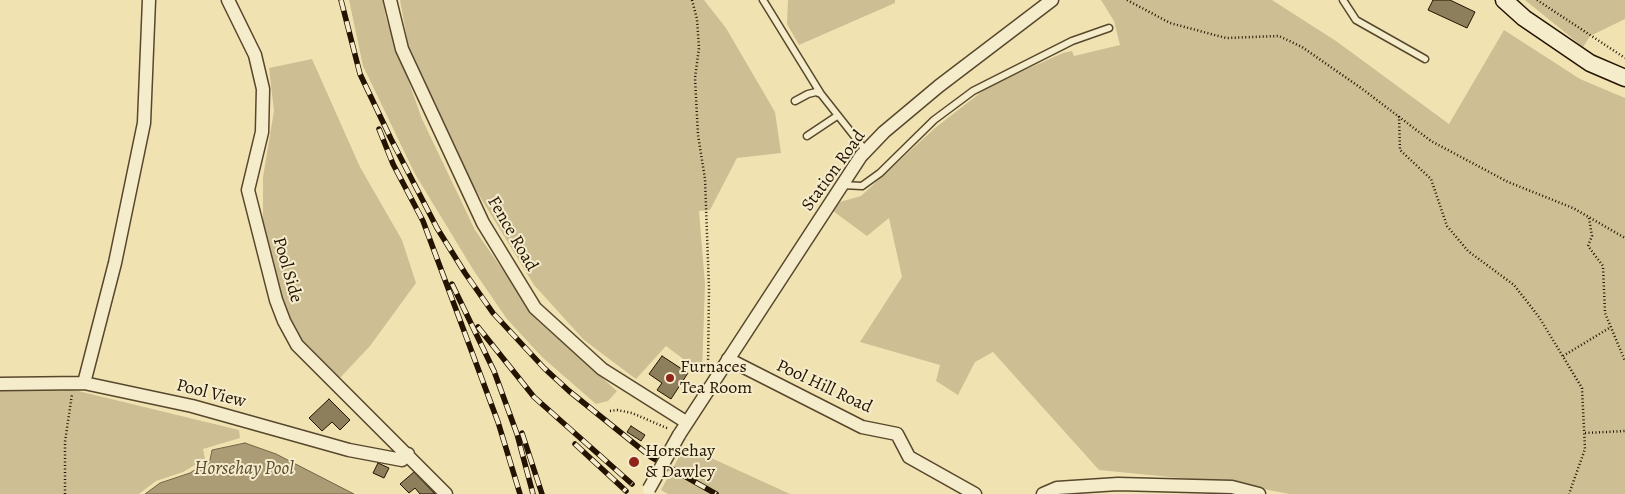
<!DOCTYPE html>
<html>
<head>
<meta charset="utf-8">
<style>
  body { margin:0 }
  canvas { display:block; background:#f0e2b1 }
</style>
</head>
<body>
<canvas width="1625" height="494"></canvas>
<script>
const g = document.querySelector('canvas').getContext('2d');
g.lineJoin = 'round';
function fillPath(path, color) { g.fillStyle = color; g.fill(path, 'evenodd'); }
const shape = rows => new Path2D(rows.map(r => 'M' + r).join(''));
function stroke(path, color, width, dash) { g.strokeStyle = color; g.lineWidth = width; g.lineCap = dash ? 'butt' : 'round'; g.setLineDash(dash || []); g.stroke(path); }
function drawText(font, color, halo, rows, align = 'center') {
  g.font = font + ' Alegreya,serif'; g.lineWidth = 4; g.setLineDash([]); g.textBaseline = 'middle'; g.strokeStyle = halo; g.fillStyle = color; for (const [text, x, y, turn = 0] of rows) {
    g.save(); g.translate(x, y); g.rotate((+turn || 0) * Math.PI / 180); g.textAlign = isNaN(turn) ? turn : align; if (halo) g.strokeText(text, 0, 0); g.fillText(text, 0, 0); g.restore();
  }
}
const green = shape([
  [349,0,383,0,386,18,422,119,475,230,538,321,617,391,608,401,596,404,542,357,507,319,474,271,415,174,363,66],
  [400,0,704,0,726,28,775,112,781,153,737,158,710,210,699,211,705,284,702,373,666,346,636,379,584,340,534,285,474,187,408,44],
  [788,0,895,0,895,3,799,45,787,24],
  [1101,0,1272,0,1336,41,1449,124,1504,30,1580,79,1625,98,1625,494,1290,494,1230,483,1099,470,993,352,975,362,958,395,936,381,940,365,860,342,902,277,889,218,867,236,833,211,840,202,861,196,935,128,989,86,1063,53,1072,51,1074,56,1120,45,1114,21],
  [1525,0,1625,0,1625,19,1590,36,1583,47],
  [312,59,360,167,402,240,416,283,370,346,338,380,317,359,302,340,285,308,263,224,263,177,274,111,269,68],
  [74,390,239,430,240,438,203,449,205,459,183,472,156,481,139,494,0,494,0,391],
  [685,446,790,494,668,494,661,490]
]);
const water = shape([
  [245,443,276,454,354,494,145,494,160,483,190,473,210,460,212,450,245,443]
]);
const building = shape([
  [1433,0,1450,0,1475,12,1467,28,1428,10,1433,0],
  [662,356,688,373,671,399,657,390,662,383,649,374,662,356],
  [329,399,350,420,340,430,332,422,322,431,309,418,329,399],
  [631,426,645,435,641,441,627,432,631,426],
  [378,463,389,468,384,478,373,473,378,463],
  [414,472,435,494,420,494,415,488,409,493,400,484,414,472]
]);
const path = shape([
  [692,0,697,19,699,48,695,78,698,135,705,179,709,289,708,367],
  [1127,0,1170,23,1226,38,1279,36,1302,47,1361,88,1431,141,1508,182,1573,208,1625,238],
  [1537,0,1625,58],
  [1399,116,1400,150,1431,179,1447,226,1468,251,1514,285,1539,317,1582,388,1585,449,1569,494],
  [1589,218,1592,236,1588,246,1603,266,1605,313,1625,361],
  [1563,356,1611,327],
  [610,411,617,410,632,413,669,429],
  [1585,433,1625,431],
  [65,494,65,442,72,394]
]);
const service = shape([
  [763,0,821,94],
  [1343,0,1356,20,1425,59],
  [795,101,808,94,816,92,821,94,866,151],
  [807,136,837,116],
  [842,185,862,186,880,173,934,120,973,91,1072,41,1109,28]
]);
const minor = shape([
  [228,0,255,55,263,89,262,132,248,190,276,300,284,321,297,345,446,494],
  [390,0,402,49,483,223,535,308,602,369,686,422],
  [728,359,862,427,897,434,909,457,975,494],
  [84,383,115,263,144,123,149,0],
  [0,384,84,383,192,406,349,450,402,460,408,454],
  [679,435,861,156,884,132,939,86,1052,0],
  [1043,494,1057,488,1118,484,1232,487,1259,494]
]);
const secondary = shape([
  [1504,0,1524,18,1590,63,1625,78]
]);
const rail = shape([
  [341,0,360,74,391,139,437,228,465,273,493,313,544,368,569,391,651,457,716,494],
  [379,129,393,164,423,221,498,422,520,494],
  [452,284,494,371,517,434,533,494],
  [478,327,534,397,632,484],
  [522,433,542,494],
  [575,444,626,491]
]);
const minorBridge = shape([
  [649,489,679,435]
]);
const markers = [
  [670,378,5,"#8f2418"],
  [634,462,6,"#8f2418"]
];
const streetNames = [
  ["Station Road",834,171,-54],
  ["Fence Road",512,234,60],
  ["Pool Side",287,270,74],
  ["Pool Hill Road",824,387,25],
  ["Pool View",211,394,14]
];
const poiNames = [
  ["Furnaces",680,368],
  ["Tea Room",680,389],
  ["Horsehay",645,452],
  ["& Dawley",645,473]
];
const waterNames = [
  ["Horsehay Pool",244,469]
];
fillPath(green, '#cdbf93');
fillPath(water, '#ab9c75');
stroke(water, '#756546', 1);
fillPath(building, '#8e7f5c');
stroke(building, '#241300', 1);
stroke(service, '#57472c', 9);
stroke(minor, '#57472c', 15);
stroke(secondary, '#241300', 19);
stroke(path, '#241300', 2.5, [1, 2.5]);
stroke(service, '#f5eccc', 6);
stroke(minor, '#f5eccc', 12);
stroke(secondary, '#f5eccc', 16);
stroke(rail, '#241300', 5.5);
stroke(rail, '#f5eccc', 4, [11]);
stroke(minorBridge, '#57472c', 15, []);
stroke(minorBridge, '#f5eccc', 12);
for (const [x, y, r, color] of markers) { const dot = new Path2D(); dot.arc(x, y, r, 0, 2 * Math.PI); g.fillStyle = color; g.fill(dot); stroke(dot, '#f5eccc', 2); }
drawText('18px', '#241300', '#f5eccc', streetNames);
drawText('18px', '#241300', '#f5eccc', poiNames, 'left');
drawText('italic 19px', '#5a4a2f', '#f5eccc', waterNames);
</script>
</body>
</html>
